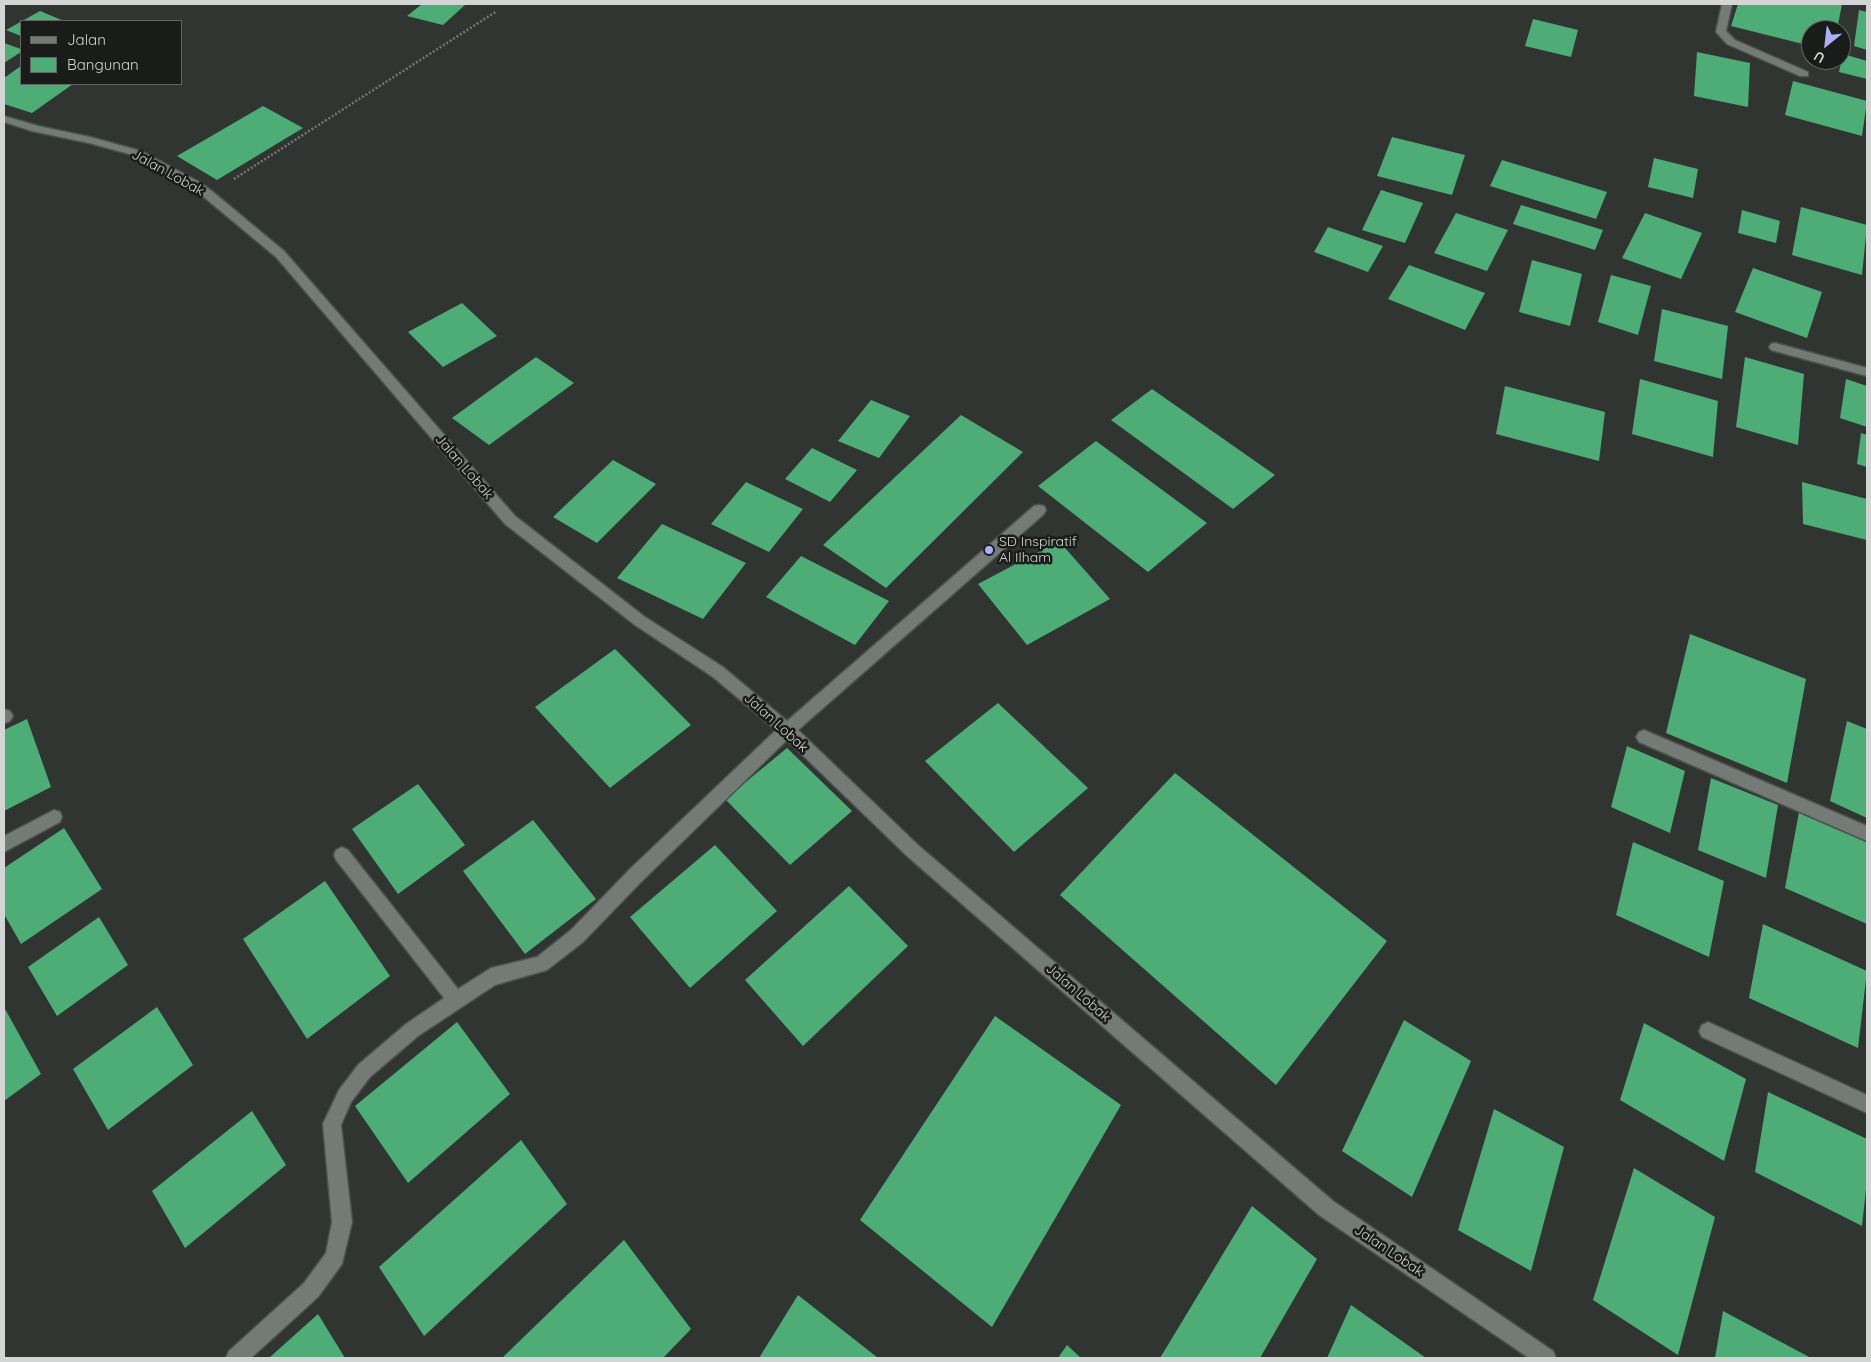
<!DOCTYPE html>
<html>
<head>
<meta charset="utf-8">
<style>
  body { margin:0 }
  #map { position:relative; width:1871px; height:1362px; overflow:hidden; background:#303532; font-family:Quicksand,sans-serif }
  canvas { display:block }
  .frame { position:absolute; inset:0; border:5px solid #d2d5d3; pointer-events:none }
  .legend { position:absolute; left:20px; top:20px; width:162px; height:65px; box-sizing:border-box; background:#1a1c1a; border:1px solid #646664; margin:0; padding:6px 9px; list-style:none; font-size:15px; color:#d2d5d3 }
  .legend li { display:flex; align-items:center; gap:10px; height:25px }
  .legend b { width:25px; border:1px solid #646664 }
  .north { position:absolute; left:1801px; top:20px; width:50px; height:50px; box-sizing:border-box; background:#1a1c1a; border:1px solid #646664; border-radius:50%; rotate:209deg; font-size:14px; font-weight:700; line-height:20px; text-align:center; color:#d2d5d3 }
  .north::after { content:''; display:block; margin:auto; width:18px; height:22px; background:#afaefa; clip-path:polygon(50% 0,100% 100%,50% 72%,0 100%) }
</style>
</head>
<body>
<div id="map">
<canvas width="1871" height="1362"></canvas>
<div class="frame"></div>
<ul class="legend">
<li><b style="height:6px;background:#747a76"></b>Jalan</li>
<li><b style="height:14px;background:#4ead77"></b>Bangunan</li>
</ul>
<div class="north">U</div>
</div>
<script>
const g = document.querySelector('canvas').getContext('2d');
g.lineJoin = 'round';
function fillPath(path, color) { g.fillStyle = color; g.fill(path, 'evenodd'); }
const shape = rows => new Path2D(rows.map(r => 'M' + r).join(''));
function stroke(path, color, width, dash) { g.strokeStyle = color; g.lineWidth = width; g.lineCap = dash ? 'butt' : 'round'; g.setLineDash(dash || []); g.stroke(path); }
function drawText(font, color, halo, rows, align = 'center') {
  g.font = font + ' Quicksand,sans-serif'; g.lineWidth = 5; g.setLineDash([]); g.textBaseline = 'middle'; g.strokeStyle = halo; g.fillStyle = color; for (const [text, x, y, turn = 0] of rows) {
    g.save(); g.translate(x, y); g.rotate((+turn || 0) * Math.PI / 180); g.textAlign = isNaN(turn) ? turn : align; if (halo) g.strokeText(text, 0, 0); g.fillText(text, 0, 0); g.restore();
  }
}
const building = shape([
  [422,4,466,4,443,25,407,16],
  [1738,4,1842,4,1837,30,1811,30,1811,46,1731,26],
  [1859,10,1867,12,1867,50,1854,46],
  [40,11,64,21,21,21,21,36,6,30],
  [1533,19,1578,30,1571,57,1525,46],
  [4,43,21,49,21,52,4,63],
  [1697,52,1750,63,1748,107,1694,96],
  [1843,54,1867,61,1867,79,1839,72],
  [21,66,21,84,73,84,32,113,4,104,4,78],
  [1793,81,1867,101,1862,136,1785,115],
  [263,106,303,128,217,180,177,156],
  [1392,137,1465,155,1452,195,1377,176],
  [1654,158,1698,169,1693,198,1648,187],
  [1502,160,1607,192,1596,219,1490,186],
  [1381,190,1423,203,1405,243,1362,230],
  [1521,205,1603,230,1595,250,1513,224],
  [1801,207,1867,225,1862,275,1792,255],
  [1742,210,1780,221,1776,243,1738,233],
  [1456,213,1508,230,1487,271,1434,253],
  [1645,213,1702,233,1681,279,1622,258],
  [1328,227,1383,246,1368,272,1314,252],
  [1532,260,1582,274,1570,326,1519,312],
  [1409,265,1485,293,1465,330,1388,299],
  [1753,268,1822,292,1807,338,1735,312],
  [1611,275,1651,286,1638,335,1598,322],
  [462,303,497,336,443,367,408,332],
  [1662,309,1728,326,1722,379,1654,361],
  [536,357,574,383,489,445,452,418],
  [1745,357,1804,374,1798,445,1736,427],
  [1640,379,1718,401,1713,457,1632,434],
  [1846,379,1867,386,1867,427,1840,418],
  [1505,386,1605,412,1599,461,1496,434],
  [1152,389,1275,475,1233,509,1111,420],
  [871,400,910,416,879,458,838,441],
  [961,415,1023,452,886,588,823,545],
  [1861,433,1867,435,1867,467,1857,464],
  [1096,441,1207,523,1148,572,1038,486],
  [812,448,857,470,830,502,785,479],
  [613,460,656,484,597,543,553,517],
  [746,482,803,509,769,552,711,524],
  [1802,482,1867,499,1867,540,1803,524],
  [662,524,746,563,703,619,617,578],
  [1059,541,1110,599,1027,645,978,584],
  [801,556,889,601,855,645,766,597],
  [1690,634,1806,679,1787,783,1666,733],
  [615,649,691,725,610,788,535,707],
  [998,703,1088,788,1014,852,925,761],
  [27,719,51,787,4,811,4,730],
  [1847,721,1867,729,1867,818,1830,801],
  [1627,746,1685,771,1670,833,1611,807],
  [787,748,852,811,790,865,725,799],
  [1175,773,1387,941,1276,1085,1060,895],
  [1711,778,1778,805,1766,878,1698,850],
  [418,784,465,845,398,894,352,829],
  [1799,812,1867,841,1867,924,1785,888],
  [533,820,596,899,525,954,463,871],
  [64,828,102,889,21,944,4,914,4,868],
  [1633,842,1724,881,1709,957,1616,915],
  [715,845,777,911,690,988,630,917],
  [325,881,390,976,307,1039,243,939],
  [849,886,908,946,803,1046,745,980],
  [99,917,128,965,57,1016,28,967],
  [1763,924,1867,971,1858,1048,1749,998],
  [4,1007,41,1074,4,1101],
  [157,1007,193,1065,108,1130,73,1069],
  [995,1016,1121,1105,992,1327,860,1220],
  [1404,1020,1471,1061,1412,1197,1342,1151],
  [457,1022,510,1094,408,1183,355,1106],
  [1644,1023,1746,1079,1724,1161,1620,1100],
  [1768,1092,1867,1139,1867,1180,1862,1226,1755,1172],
  [1494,1109,1564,1147,1531,1271,1458,1230],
  [252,1111,286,1165,185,1248,152,1191],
  [521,1140,567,1204,424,1336,379,1267],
  [1634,1168,1715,1217,1678,1355,1593,1300],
  [1252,1206,1317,1259,1260,1358,1160,1358],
  [624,1240,691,1329,663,1358,502,1358],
  [798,1295,878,1358,759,1358],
  [1351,1305,1426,1358,1327,1358],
  [1723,1311,1811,1358,1715,1358],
  [318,1314,345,1358,269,1358],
  [1067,1345,1081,1358,1058,1358]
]);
const path = shape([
  [234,179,497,11]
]);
const minor = shape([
  [1722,4,1732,4,1726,31,1735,40,1808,72,1808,76,1800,76,1727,44,1716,32,1722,4],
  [4,116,38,126,90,137,141,151,201,183,213,192,284,251,515,516,645,617,723,667,787,721,1034,506,1039,505,1044,506,1046,510,1044,514,798,730,919,846,1333,1201,1553,1351,1556,1358,1529,1358,1319,1215,907,856,787,740,642,881,583,942,547,970,495,985,418,1036,370,1077,351,1102,341,1125,352,1222,342,1264,318,1297,251,1358,226,1358,229,1351,304,1283,326,1253,332,1222,323,1124,339,1090,358,1065,406,1024,444,998,336,860,334,855,336,850,342,847,348,850,458,989,491,968,537,957,571,930,630,869,776,730,713,677,635,625,505,524,276,257,205,198,193,189,133,155,89,143,32,131,4,122,4,116],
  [1775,343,1867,368,1867,376,1771,350,1769,347,1771,344,1775,343],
  [4,709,10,711,13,716,10,721,5,723,4,709],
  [1644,730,1867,826,1867,841,1639,742,1636,737,1639,732,1644,730],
  [54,810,60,812,62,817,60,822,4,852,4,836,54,810],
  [1708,1022,1867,1095,1867,1113,1702,1037,1699,1031,1702,1025,1708,1022]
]);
const markers = [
  [989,550,5,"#afaefa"]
];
const streetNames = [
  ["Jalan Lobak",168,173,29],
  ["Jalan Lobak",464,467,49],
  ["Jalan Lobak",776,723,42],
  ["Jalan Lobak",1078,993,41],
  ["Jalan Lobak",1389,1251,34]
];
const poiNames = [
  ["SD Inspiratif",999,542],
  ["Al Ilham",999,558]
];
fillPath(building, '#4ead77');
stroke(minor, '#4c514e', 3);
stroke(path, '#737775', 2.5, [2, 2]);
fillPath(minor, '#747a76');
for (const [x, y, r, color] of markers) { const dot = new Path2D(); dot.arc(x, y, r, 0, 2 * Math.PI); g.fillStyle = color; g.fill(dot); stroke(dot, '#1a1c1a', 2); }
drawText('14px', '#d2d5d3', '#1a1c1a', streetNames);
drawText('14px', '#d2d5d3', '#1a1c1a', poiNames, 'left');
</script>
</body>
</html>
